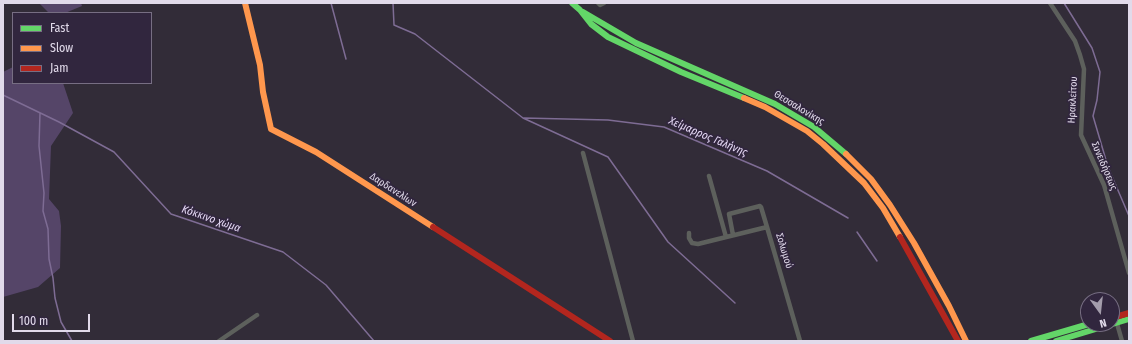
<!DOCTYPE html>
<html>
<head>
<meta charset="utf-8">
<style>
  body { margin:0 }
  #map { position:relative; width:1132px; height:344px; overflow:hidden; background:#322c38; font-family:"Fira Sans Condensed",sans-serif }
  canvas { display:block }
  .frame { position:absolute; inset:0; border:4px solid #e1daea; pointer-events:none }
  .legend { position:absolute; left:12px; top:12px; width:140px; height:72px; box-sizing:border-box; background:#31263e; border:1px solid #776e83; margin:0; padding:5px 7px; list-style:none; font-size:12px; color:#e1daea }
  .legend li { display:flex; align-items:center; gap:8px; height:20px }
  .legend b { width:20px; border:1px solid #776e83 }
  .north { position:absolute; left:1080px; top:292px; width:40px; height:40px; box-sizing:border-box; background:#31263e; border:1px solid #776e83; border-radius:50%; rotate:165deg; font-size:11px; font-weight:700; line-height:16px; text-align:center; color:#e1daea }
  .north::after { content:''; display:block; margin:auto; width:14px; height:18px; background:#a49dac; clip-path:polygon(50% 0,100% 100%,50% 72%,0 100%) }
  .scale { position:absolute; left:12px; top:314px; width:78px; height:18px; box-sizing:border-box; border:2px solid #e1daea; border-top:0; padding-left:5px; font-size:12px; line-height:14px; white-space:nowrap; color:#e1daea; -webkit-text-stroke:3px #31263e; paint-order:stroke }
</style>
</head>
<body>
<div id="map">
<canvas width="1132" height="344"></canvas>
<div class="frame"></div>
<ul class="legend">
<li><b style="height:5px;background:#63d668"></b>Fast</li>
<li><b style="height:5px;background:#ff974d"></b>Slow</li>
<li><b style="height:5px;background:#b3261e"></b>Jam</li>
</ul>
<div class="north">N</div>
<div class="scale">100 m</div>
</div>
<script>
const g = document.querySelector('canvas').getContext('2d');
g.lineJoin = 'round';
function fillPath(path, color) { g.fillStyle = color; g.fill(path, 'evenodd'); }
const shape = rows => new Path2D(rows.map(r => 'M' + r).join(''));
function stroke(path, color, width, dash) { g.strokeStyle = color; g.lineWidth = width; g.lineCap = dash ? 'butt' : 'round'; g.setLineDash(dash || []); g.stroke(path); }
function drawText(font, color, halo, rows, align = 'center') {
  g.font = font + ' "Fira Sans Condensed",sans-serif'; g.lineWidth = 3.5; g.setLineDash([]); g.textBaseline = 'middle'; g.strokeStyle = halo; g.fillStyle = color; for (const [text, x, y, turn = 0] of rows) {
    g.save(); g.translate(x, y); g.rotate((+turn || 0) * Math.PI / 180); g.textAlign = isNaN(turn) ? turn : align; if (halo) g.strokeText(text, 0, 0); g.fillText(text, 0, 0); g.restore();
  }
}
const green = shape([
  [39,3,81,3,82,6,65,13,49,13],
  [13,67,13,83,63,83,73,113,51,146,49,199,59,211,61,226,60,268,38,287,3,297,3,72]
]);
const stream = shape([
  [331,3,346,59],
  [393,3,394,25,415,34,523,118,608,157,668,242,735,303],
  [1064,3,1092,48,1100,72,1097,100,1093,116,1108,167,1129,216],
  [3,95,59,122,114,152,171,214,283,252,326,285,374,341],
  [40,113,39,146,44,193,43,211,48,229,49,259,53,278,55,298,61,322,72,341],
  [524,118,608,120,664,127,767,171,848,218],
  [857,232,877,261]
]);
const street = shape([
  [598,3,600,5,604,3],
  [1050,3,1075,41,1080,55,1084,69,1081,135,1104,185,1129,273],
  [583,153,633,341],
  [709,176,726,237],
  [689,233,689,238,692,243,698,244,767,227,800,341],
  [733,235,729,214,760,206,761,207,767,227],
  [1116,320,1122,341],
  [219,341,257,315]
]);
const fast = shape([
  [572,3,580,10,591,24,608,37,681,72,744,98],
  [583,12,636,43,775,104,814,127,846,154],
  [1031,341,1089,324],
  [1056,341,1129,319]
]);
const slow = shape([
  [245,3,260,65,263,92,271,129,316,152,433,227],
  [744,98,765,107,807,131,823,144,864,183,883,208,900,237],
  [846,154,871,179,890,205,914,243,949,306,966,341]
]);
const jam = shape([
  [433,227,610,341],
  [900,237,958,341],
  [1112,318,1129,313]
]);
const streetNames = [
  ["Ηρακλείτου",1073,100,-87],
  ["Θεσσαλονίκης",799,108,31],
  ["Συνειδήσεως",1104,166,67],
  ["Δαρδανελίων",393,190,33],
  ["Σολωμού",784,251,73]
];
const waterNames = [
  ["Χείμαρρος Γαλήνης",708,137,23],
  ["Κόκκινο χώμα",211,219,19]
];
fillPath(green, '#554568');
stroke(stream, '#7e6c94', 1.5);
stroke(street, '#5d605c', 4.5);
stroke(fast, '#63d668', 6);
stroke(slow, '#ff974d', 6);
stroke(jam, '#b3261e', 6);
drawText('10px', '#e1daea', '#31263e', streetNames);
drawText('italic 11px', '#e7dbf7', '#31263e', waterNames);
</script>
</body>
</html>
